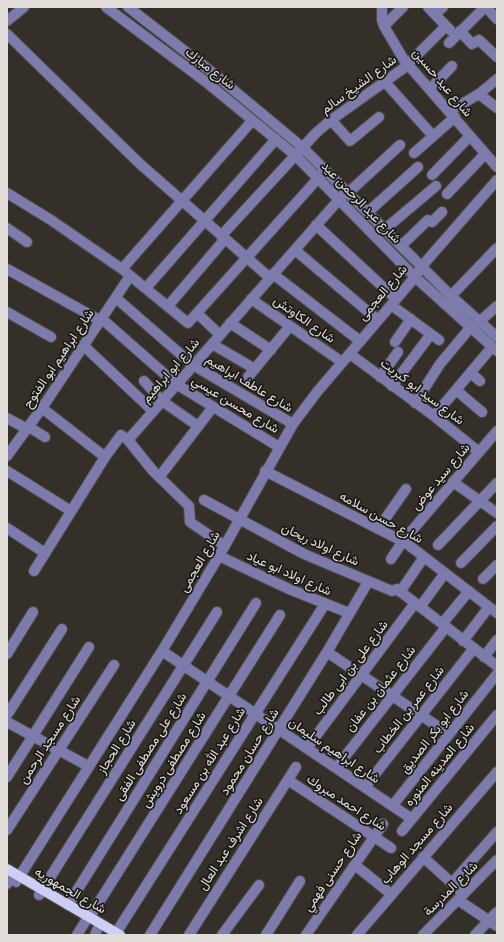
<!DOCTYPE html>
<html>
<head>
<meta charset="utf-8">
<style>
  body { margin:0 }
  #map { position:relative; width:504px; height:942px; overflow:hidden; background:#343029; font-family:"Archivo Narrow",sans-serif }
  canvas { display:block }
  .frame { position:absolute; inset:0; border:8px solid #e1deda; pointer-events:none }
</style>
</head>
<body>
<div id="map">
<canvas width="504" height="942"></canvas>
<div class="frame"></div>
</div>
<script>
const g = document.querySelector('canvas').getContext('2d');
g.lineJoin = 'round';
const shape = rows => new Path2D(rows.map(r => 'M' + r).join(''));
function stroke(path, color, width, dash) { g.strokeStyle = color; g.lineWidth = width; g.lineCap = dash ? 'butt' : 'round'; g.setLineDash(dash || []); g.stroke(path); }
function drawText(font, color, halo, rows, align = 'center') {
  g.font = font + ' "Archivo Narrow",Vazirmatn,sans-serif'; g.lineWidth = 3.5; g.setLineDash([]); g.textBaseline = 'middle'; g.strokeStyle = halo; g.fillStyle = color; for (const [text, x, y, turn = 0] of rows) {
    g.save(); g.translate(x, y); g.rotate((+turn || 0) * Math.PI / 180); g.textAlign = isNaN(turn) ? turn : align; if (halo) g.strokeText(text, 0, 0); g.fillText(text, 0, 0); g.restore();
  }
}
const minor = shape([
  [106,7,206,82,295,155,415,277,497,351],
  [128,7,213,73,302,147,451,296,497,337],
  [382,7,382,20,384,26,404,60,497,167],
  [428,7,450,30],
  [486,7,497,19],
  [435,14,443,7],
  [7,21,24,7],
  [384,26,403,7],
  [460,31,472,44,479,40,497,57],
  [7,34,139,163,270,278],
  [449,43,485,7],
  [385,82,433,136],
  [431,88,452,66],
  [479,94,497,108],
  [450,111,479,94,497,79],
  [331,120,350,141,379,117],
  [414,153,455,117],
  [432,175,470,136],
  [7,193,51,220,122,269,188,323,322,174],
  [348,193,400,145],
  [447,194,485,154],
  [368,212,418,167],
  [316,225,396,299],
  [7,228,27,242],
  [385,229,436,186],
  [221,236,316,133,331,120,404,68,446,26],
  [402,245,428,220,432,222,442,212],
  [295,250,378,320],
  [7,269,101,321],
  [122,269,252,121],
  [273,274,360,341],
  [146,288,276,139],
  [451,296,497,248],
  [116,298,193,365,293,424],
  [251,299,342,362],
  [391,305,439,340],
  [168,306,225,239],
  [7,312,51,337],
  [198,314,220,335],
  [102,319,176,384,279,447],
  [479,322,497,306],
  [230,323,271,350],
  [395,342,411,319],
  [212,344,255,369],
  [84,346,153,411],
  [350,354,434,416,479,452],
  [471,373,480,381],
  [248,377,290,326],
  [380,377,398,352],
  [144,381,162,401,198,426],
  [392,386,431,334],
  [456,390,482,412],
  [415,403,440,364,470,328],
  [42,408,105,457],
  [434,416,492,347],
  [7,418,27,429],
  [29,427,45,437],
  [128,440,343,195],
  [7,456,42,408,130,276],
  [7,471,71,511],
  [265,471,406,543,497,613],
  [160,476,213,407],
  [453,482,497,513],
  [204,500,304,554,392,591,397,589,497,666],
  [7,528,45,553],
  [378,529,406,489],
  [438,545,497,483],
  [219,556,289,589,349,613],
  [391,559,403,541,497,431],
  [461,563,497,526],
  [34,571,105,457,121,435,128,440,153,471,189,506,190,522,225,546],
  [483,579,497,565],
  [400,592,424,557],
  [420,607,445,573],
  [442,624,469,591],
  [463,641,489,607],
  [162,651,412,819],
  [327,652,449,734],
  [7,654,33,612],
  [484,657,497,640],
  [7,715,62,629],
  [7,722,88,766],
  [307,748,415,603],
  [336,768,446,627],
  [7,777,89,647],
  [288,780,391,848],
  [365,787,474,648],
  [393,805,497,674],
  [7,830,114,665],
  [402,831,497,715],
  [423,857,464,894],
  [355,865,391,894],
  [16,882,162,651,219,556,293,424,317,392,415,277,422,266,497,180],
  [452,883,497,832],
  [7,884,10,879],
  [39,895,217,612],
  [458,900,497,926],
  [68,905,256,603],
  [89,918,280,615],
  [116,933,325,604],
  [77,935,85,922],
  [95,935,97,930],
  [150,935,327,652,368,582],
  [189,935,296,767],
  [222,935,259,885],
  [266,935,300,881],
  [306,935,383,824],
  [357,935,497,772],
  [423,935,497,860],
  [475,935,497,912]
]);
const major = shape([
  [7,869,120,935]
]);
const streetNames = [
  ["شارع مبارك",210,69,38],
  ["شارع عيد حسين",442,83,50],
  ["شارع الشيخ سالم",359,85,-36],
  ["شارع عبد الرحمن عيد",361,203,46],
  ["شارع العجمى",383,293,-50],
  ["شارع الكاوتش",304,320,35],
  ["شارع ابراهيم ابو الفتوح",59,359,-56],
  ["شارع ابو ابراهيم",171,371,-49],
  ["شارع عاطف ابراهيم",249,384,31],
  ["شارع سيد ابو كبريت",422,392,37],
  ["شارع محسن عيسي",235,405,31],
  ["شارع سيد عوض",441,477,-50],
  ["شارع حسن سلامه",381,518,29],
  ["شارع اولاد ريحان",320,545,25],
  ["شارع العجمى",200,562,-60],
  ["شارع اولاد ابو عياد",289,574,24],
  ["شارع على بن ابى طالب",351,668,-53],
  ["شارع عثمان بن عفان",381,689,-52],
  ["شارع عمر بن الخطاب",409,710,-52],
  ["شارع ابو بكر الصديق",435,732,-52],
  ["شارع مسجد الرحمن",50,740,-57],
  ["شارع الحجاز",117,747,-58],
  ["شارع على مصطفى الفقى",151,747,-58],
  ["شارع ابراهيم سليمان",334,751,34],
  ["شارع حسان محمود",250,752,-58],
  ["شارع مصطفى درويش",174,760,-58],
  ["شارع عبد الله بن مسعود",210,761,-58],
  ["شارع المدينه المنوره",440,765,-51],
  ["شارع احمد مبروك",346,803,33],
  ["شارع اشرف عبد العال",231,844,-57],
  ["شارع مسجد الوهاب",417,844,-49],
  ["شارع حسنى فهمي",333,872,-56],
  ["شارع المدرسة",451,889,-45],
  ["شارع الجمهوريه",70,891,30]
];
stroke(minor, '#504c45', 12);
stroke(major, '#504c45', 12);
stroke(minor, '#7c7bac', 10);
stroke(major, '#cdcdf5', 10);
drawText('13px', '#e1deda', '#1a1915', streetNames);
</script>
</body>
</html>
